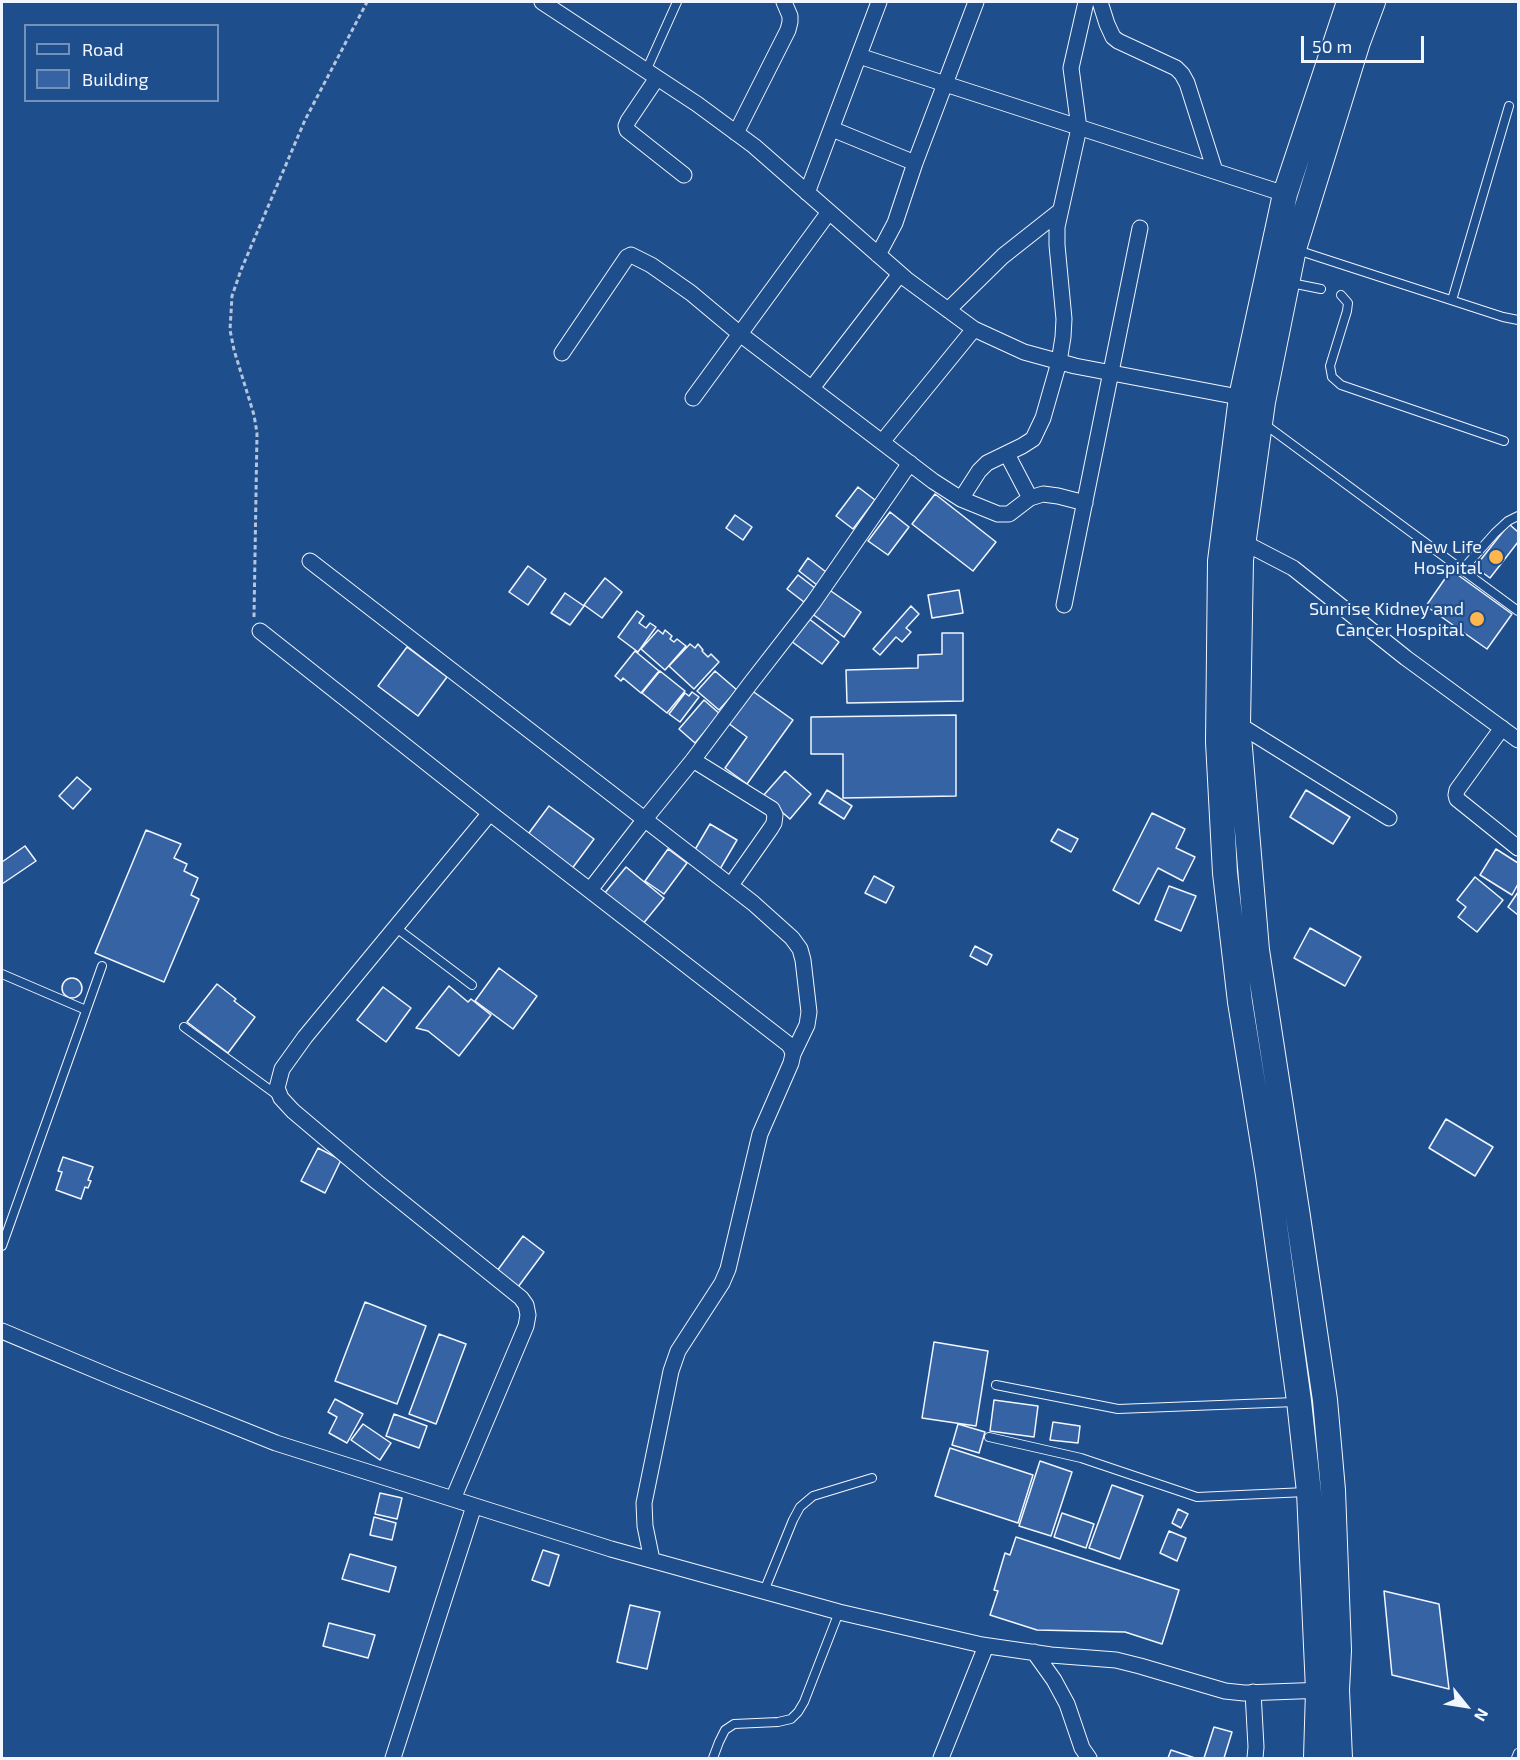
<!DOCTYPE html>
<html>
<head>
<meta charset="utf-8">
<style>
  body { margin:0 }
  #map { position:relative; width:1520px; height:1760px; overflow:hidden; background:#1f4e8c; font-family:"Exo 2",sans-serif }
  canvas { display:block }
  .frame { position:absolute; inset:0; border:3px solid #f2f6ff; pointer-events:none }
  .legend { position:absolute; left:24px; top:24px; width:195px; height:78px; box-sizing:border-box; background:#1f4e8c; border:2px solid #7391ba; margin:0; padding:8px 10px; list-style:none; font-size:18px; color:#f2f6ff }
  .legend li { display:flex; align-items:center; gap:12px; height:30px }
  .legend b { width:30px; border:2px solid #7391ba }
  .north { position:absolute; left:1436px; top:1676px; width:60px; height:60px; -webkit-text-stroke:4px #1f4e8c; paint-order:stroke; rotate:120deg; font-size:16px; font-weight:700; line-height:24px; text-align:center; color:#f2f6ff }
  .north::after { content:''; display:block; margin:auto; width:21px; height:27px; background:#f2f6ff; clip-path:polygon(50% 0,100% 100%,50% 72%,0 100%) }
  .scale { position:absolute; left:1301px; top:36px; width:123px; height:27px; box-sizing:border-box; border:3px solid #f2f6ff; border-top:0; padding-left:8px; font-size:18px; line-height:21px; white-space:nowrap; color:#f2f6ff; -webkit-text-stroke:4px #1f4e8c; paint-order:stroke }
</style>
</head>
<body>
<div id="map">
<canvas width="1520" height="1760"></canvas>
<div class="frame"></div>
<ul class="legend">
<li><b style="height:8px;background:#1f4e8c"></b>Road</li>
<li><b style="height:16px;background:#3563a3"></b>Building</li>
</ul>
<div class="north">N</div>
<div class="scale">50 m</div>
</div>
<script>
const g = document.querySelector('canvas').getContext('2d');
g.lineJoin = 'round';
function fillPath(path, color) { g.fillStyle = color; g.fill(path, 'evenodd'); }
const shape = rows => new Path2D(rows.map(r => 'M' + r).join(''));
function stroke(path, color, width, dash) { g.strokeStyle = color; g.lineWidth = width; g.lineCap = dash ? 'butt' : 'round'; g.setLineDash(dash || []); g.stroke(path); }
function drawText(font, color, halo, rows, align = 'center') {
  g.font = font + ' "Exo 2",sans-serif'; g.lineWidth = 4.5; g.setLineDash([]); g.textBaseline = 'middle'; g.strokeStyle = halo; g.fillStyle = color; for (const [text, x, y, turn = 0] of rows) {
    g.save(); g.translate(x, y); g.rotate((+turn || 0) * Math.PI / 180); g.textAlign = isNaN(turn) ? turn : align; if (halo) g.strokeText(text, 0, 0); g.fillText(text, 0, 0); g.restore();
  }
}
const building = shape([
  [858,487,875,500,853,529,836,516,858,487],
  [935,494,996,542,973,571,912,524,935,494],
  [890,512,909,527,888,555,868,541,890,512],
  [735,515,752,527,743,540,726,528,735,515],
  [1509,524,1518,532,1518,542,1490,578,1475,567,1509,524],
  [808,558,826,572,817,585,799,571,808,558],
  [528,566,546,579,528,605,509,592,528,566],
  [1451,570,1512,614,1487,649,1426,606,1451,570],
  [798,575,815,588,804,602,787,589,798,575],
  [605,578,622,592,602,618,584,605,605,578],
  [828,589,861,612,844,637,811,613,828,589],
  [959,590,963,613,932,618,928,595,959,590],
  [565,593,584,606,570,625,551,613,565,593],
  [911,606,919,614,906,628,911,632,902,642,896,637,880,655,873,649,911,606],
  [637,611,644,616,639,623,646,628,650,623,656,627,638,652,618,637,637,611],
  [808,618,839,642,822,664,791,641,808,618],
  [658,630,663,634,665,630,672,636,670,639,674,642,677,639,686,646,665,670,641,649,658,630],
  [942,633,963,633,963,701,847,703,846,670,918,668,918,655,942,654,942,633],
  [690,644,695,648,698,644,703,650,702,651,708,657,711,654,719,662,694,689,669,666,690,644],
  [407,647,447,677,418,716,378,686,407,647],
  [635,651,659,671,641,693,623,678,621,681,615,676,635,651],
  [660,671,685,691,667,713,642,693,660,671],
  [715,671,737,690,719,710,697,691,715,671],
  [751,690,793,720,747,784,725,768,747,737,728,723,751,690],
  [692,692,699,697,680,722,669,714,685,693,689,696,692,692],
  [704,700,720,714,695,743,679,729,704,700],
  [956,715,956,796,843,798,843,754,811,754,811,717,956,715],
  [785,771,811,794,790,819,763,796,785,771],
  [77,777,91,789,73,809,59,796,77,777],
  [827,790,852,806,844,819,819,803,827,790],
  [1306,790,1350,817,1333,844,1290,817,1306,790],
  [549,806,594,839,571,870,526,837,549,806],
  [1152,813,1185,829,1176,848,1195,857,1183,881,1158,868,1139,904,1113,890,1152,813],
  [710,824,737,840,720,869,693,853,710,824],
  [1058,829,1078,839,1071,852,1051,841,1058,829],
  [146,830,181,844,174,858,187,864,184,871,198,878,191,895,199,899,164,982,95,953,146,830],
  [25,846,36,861,2,884,2,862,25,846],
  [668,849,687,863,664,894,645,881,668,849],
  [1496,849,1518,863,1518,884,1512,895,1480,875,1496,849],
  [626,867,664,898,642,925,604,894,626,867],
  [874,876,894,887,886,903,865,893,874,876],
  [1475,877,1503,900,1477,932,1458,917,1466,907,1457,900,1475,877],
  [1169,886,1196,896,1181,931,1155,920,1169,886],
  [1518,892,1518,915,1508,907,1518,892],
  [1310,928,1361,957,1345,986,1294,958,1310,928],
  [975,946,992,955,987,965,970,956,975,946],
  [499,968,537,996,513,1029,475,1001,499,968],
  '62 988a10 10 0 1 1 20 0a10 10 0 1 1-20 0Z',
  [217,984,236,999,234,1001,255,1017,228,1053,187,1022,217,984],
  [449,986,468,1002,471,999,491,1015,459,1056,428,1031,416,1028,449,986],
  [383,987,411,1008,386,1042,357,1020,383,987],
  [1446,1119,1493,1147,1475,1176,1429,1148,1446,1119],
  [318,1148,341,1160,325,1193,301,1181,318,1148],
  [63,1157,93,1167,88,1180,91,1181,88,1188,85,1187,81,1199,56,1190,62,1172,58,1171,63,1157],
  [523,1236,544,1252,518,1287,497,1271,523,1236],
  [365,1302,426,1326,397,1404,335,1381,365,1302],
  [439,1334,466,1344,436,1424,409,1414,439,1334],
  [934,1342,988,1351,976,1426,922,1418,934,1342],
  [335,1399,363,1414,347,1443,329,1433,337,1417,328,1412,335,1399],
  [994,1400,1038,1406,1034,1437,990,1431,994,1400],
  [394,1414,427,1426,419,1448,386,1436,394,1414],
  [1053,1422,1080,1426,1078,1443,1050,1440,1053,1422],
  [363,1424,391,1443,380,1460,351,1440,363,1424],
  [958,1424,985,1432,979,1453,952,1445,958,1424],
  [950,1448,1033,1475,1018,1523,935,1496,950,1448],
  [1040,1461,1072,1472,1051,1536,1019,1526,1040,1461],
  [1112,1485,1143,1496,1120,1559,1089,1548,1112,1485],
  [380,1493,402,1498,397,1519,375,1514,380,1493],
  [1178,1509,1188,1514,1181,1528,1172,1523,1178,1509],
  [1062,1513,1094,1524,1086,1548,1054,1537,1062,1513],
  [374,1517,396,1523,392,1540,370,1535,374,1517],
  [1169,1531,1186,1538,1177,1561,1160,1553,1169,1531],
  [1016,1537,1179,1590,1162,1644,1125,1632,1037,1630,990,1615,998,1591,994,1590,1005,1553,1010,1555,1016,1537],
  [543,1550,559,1555,549,1586,532,1580,543,1550],
  [350,1554,396,1567,389,1592,342,1579,350,1554],
  [1384,1591,1439,1604,1449,1689,1392,1675,1384,1591],
  [630,1605,660,1612,647,1669,617,1662,630,1605],
  [329,1623,375,1635,368,1658,323,1646,329,1623],
  [1214,1727,1232,1732,1224,1758,1204,1758,1214,1727],
  [1171,1750,1195,1758,1168,1758,1171,1750]
]);
const path = shape([
  [254,617,257,433,254,415,234,350,230,330,232,296,241,270,305,120,367,2]
]);
const service = shape([
  [646,71,677,2],
  [1297,250,1503,317,1518,320],
  [1291,283,1321,289],
  [1341,295,1348,303,1347,311,1330,366,1332,377,1341,385,1504,441],
  [1452,300,1509,106],
  [1263,423,1518,611],
  [1462,570,1495,533,1508,521,1518,516],
  [395,927,472,985],
  [2,974,86,1010],
  [184,1027,277,1095],
  [2,1246,102,966],
  [996,1385,1118,1409,1295,1402],
  [989,1437,1081,1458,1197,1497,1306,1492],
  [764,1591,793,1520,800,1507,813,1496,872,1478],
  [713,1758,719,1742,725,1730,734,1724,778,1722,791,1719,798,1712,804,1702,839,1612],
  [1516,1758,1518,1753]
]);
const minor = shape([
  [542,2,697,104,754,146,906,279,974,329,1024,352,1075,366,1249,399],
  [1100,2,1107,24,1113,37,1118,41,1176,68,1182,74,1187,83,1215,171],
  [859,56,1285,194],
  [657,78,628,121,626,126,627,130,684,175],
  [832,129,915,163],
  [736,133,788,30,790,22,790,16,784,2],
  [807,193,879,2],
  [878,255,895,223,915,163,976,2],
  [948,310,1003,256,1060,211],
  [562,353,627,257,631,255,651,265,691,293,740,334,933,481,961,499,998,514,1009,514,1030,498,1043,494,1058,496,1085,503],
  [812,388,900,274],
  [693,398,829,212],
  [882,442,974,329],
  [1007,454,1030,498],
  [961,499,979,471,987,463,1022,446,1033,439,1043,418,1059,362,1063,337,1064,319,1057,245,1057,227,1079,128,1071,68,1086,2],
  [1243,542,1293,568,1406,658,1518,740],
  [310,561,753,903,792,938,800,949,803,960,809,1012,807,1025,793,1054],
  [1064,605,1140,228],
  [260,631,490,813,788,1044,791,1048,793,1054,791,1063,760,1134,728,1269,722,1283,678,1351,671,1371,644,1503,645,1526,652,1560],
  [1238,724,1389,818],
  [1502,728,1457,790,1456,795,1457,799,1518,848],
  [693,760,772,809,775,815,774,823,771,828,731,885],
  [590,890,645,819,693,760,750,684,813,603,910,463],
  [2,1331,114,1378,276,1443,611,1549,839,1612,982,1645,1051,1655,1116,1660,1140,1666,1225,1691,1244,1693,1325,1690],
  [453,1499,526,1326,528,1315,526,1305,521,1298,377,1182,293,1111,281,1098,277,1088,282,1069,305,1037,490,813],
  [1034,1652,1054,1680,1067,1704,1082,1748,1089,1758],
  [1253,1692,1256,1747,1255,1758],
  [393,1758,474,1506],
  [941,1758,986,1646]
]);
const primary = shape([
  [1316,1758,1318,1690,1309,1492,1299,1401,1268,1175,1240,1002,1225,873,1218,742,1220,561,1241,397,1285,194,1349,2],
  [1340,1758,1337,1690,1339,1650,1333,1490,1325,1400,1297,1210,1257,950,1238,724,1241,560,1263,402,1294,249,1358,42,1373,2]
]);
const markers = [
  [1496,557,8,"#ffb74d"],
  [1477,619,8,"#ffb74d"]
];
const poiNames = [
  ["New Life",1482,547],
  ["Hospital",1482,568],
  ["Sunrise Kidney and",1464,609],
  ["Cancer Hospital",1464,630]
];
fillPath(building, '#3563a3');
stroke(building, '#f2f6ff', 1.5);
stroke(service, '#f2f6ff', 10);
stroke(minor, '#f2f6ff', 17);
stroke(primary, '#f2f6ff', 26);
stroke(path, '#b3c4dc', 3, [4.5, 3]);
stroke(service, '#1f4e8c', 8);
stroke(minor, '#1f4e8c', 15);
stroke(primary, '#1f4e8c', 24);
for (const [x, y, r, color] of markers) { const dot = new Path2D(); dot.arc(x, y, r, 0, 2 * Math.PI); g.fillStyle = color; g.fill(dot); stroke(dot, '#1f4e8c', 2); }
drawText('18px', '#f2f6ff', '#1f4e8c', poiNames, 'right');
</script>
</body>
</html>
